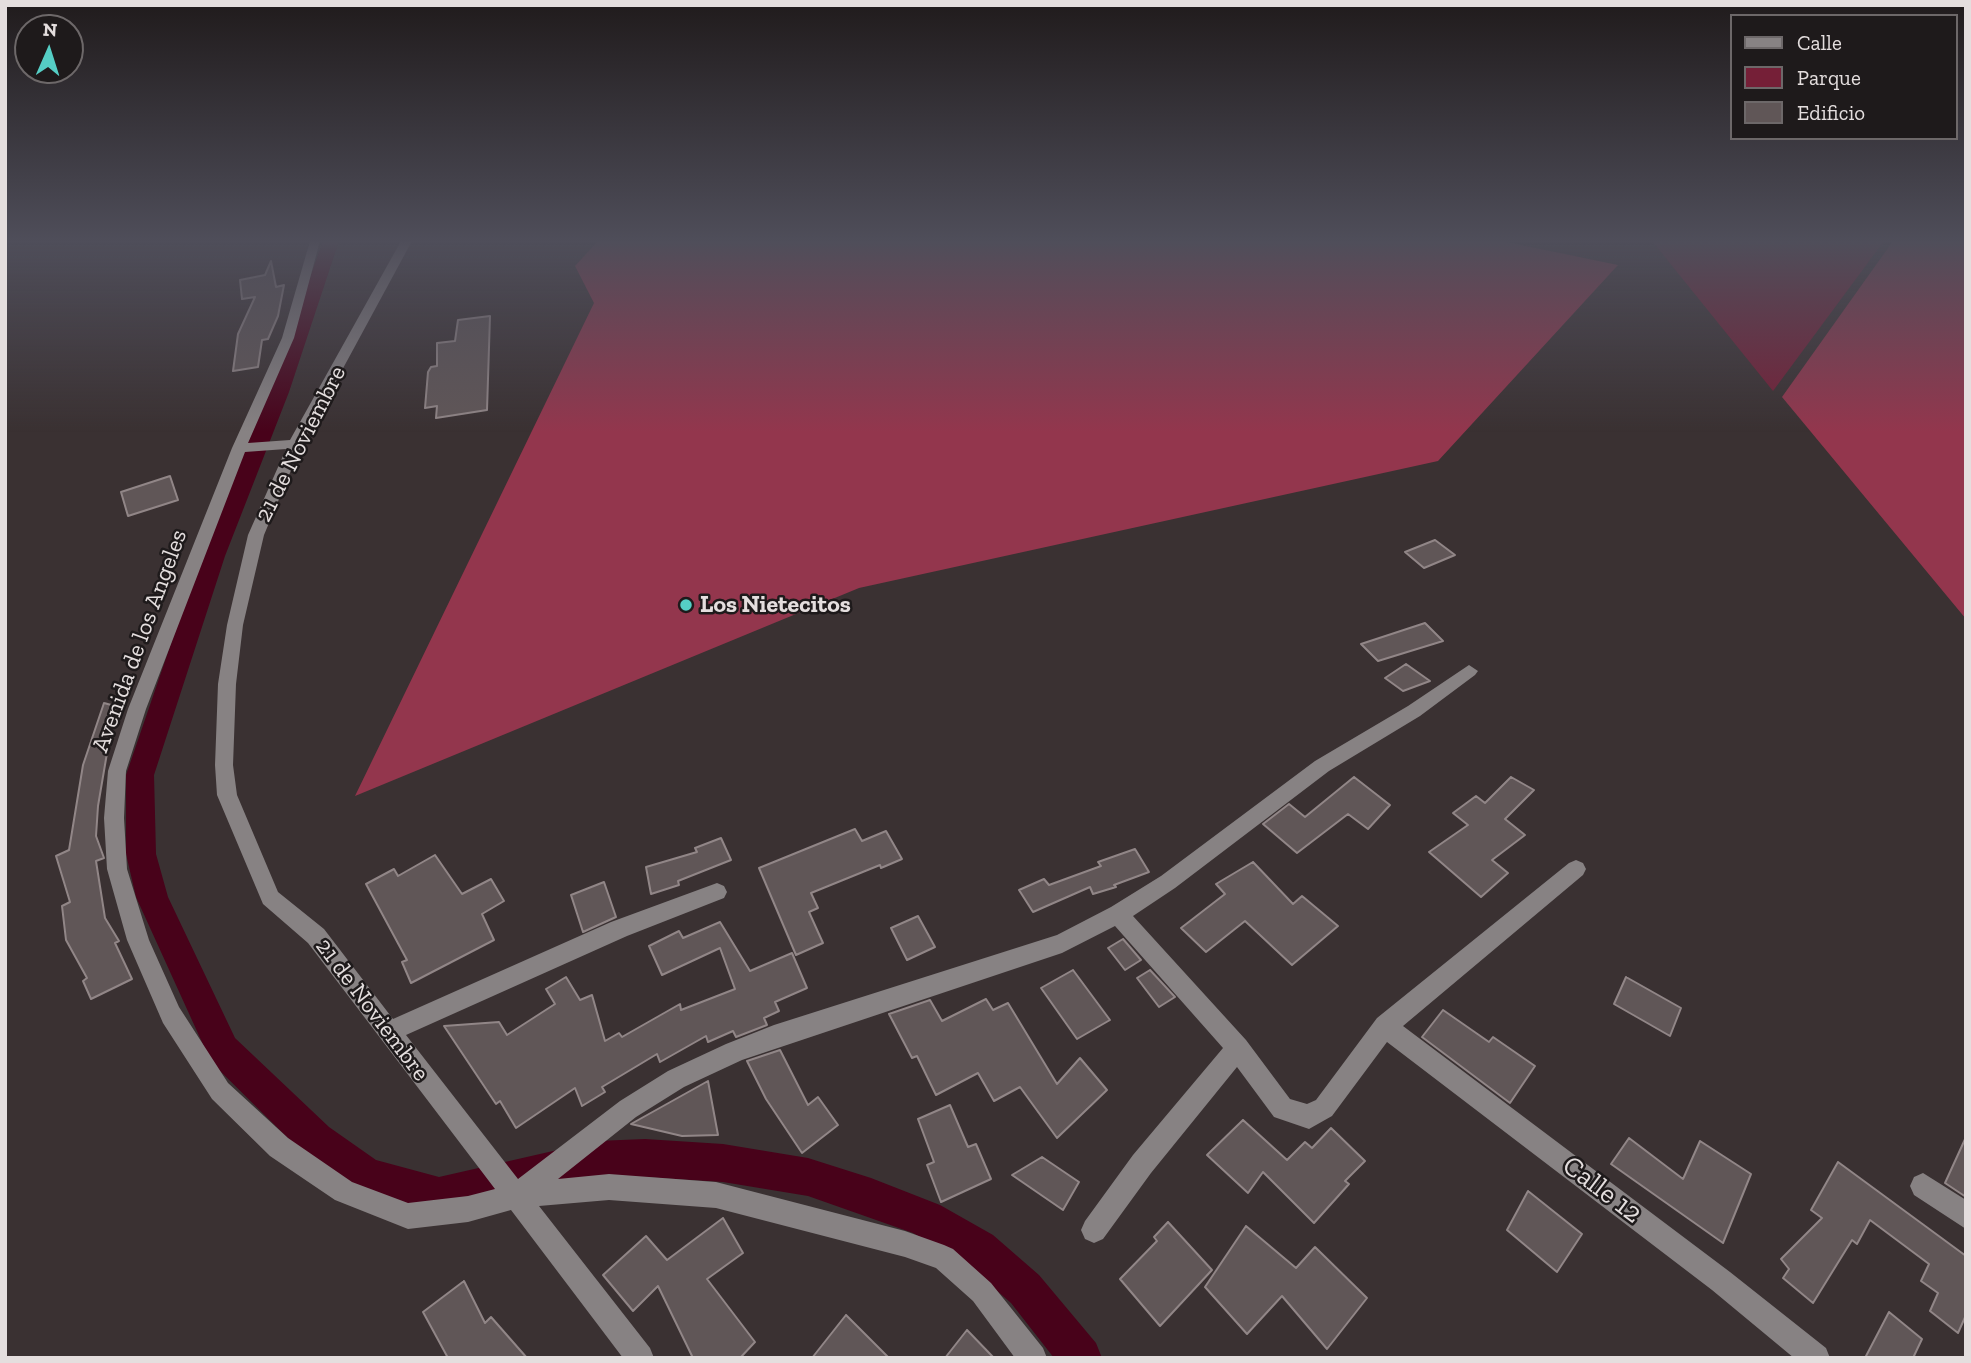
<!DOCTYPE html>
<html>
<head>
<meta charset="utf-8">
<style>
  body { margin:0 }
  #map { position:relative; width:1971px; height:1363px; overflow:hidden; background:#3a3132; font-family:"Zilla Slab",serif }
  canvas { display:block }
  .frame { position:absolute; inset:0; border:7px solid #e4dede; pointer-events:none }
  .legend { position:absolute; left:1730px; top:14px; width:228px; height:126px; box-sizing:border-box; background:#1e1a1b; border:2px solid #6d6869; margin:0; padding:9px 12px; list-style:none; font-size:21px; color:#e4dede }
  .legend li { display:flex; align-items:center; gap:14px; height:35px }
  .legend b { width:35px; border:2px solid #6d6869 }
  .north { position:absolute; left:14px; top:14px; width:70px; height:70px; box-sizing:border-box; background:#1e1a1b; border:2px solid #6d6869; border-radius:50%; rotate:3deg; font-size:19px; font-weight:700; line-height:28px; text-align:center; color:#e4dede }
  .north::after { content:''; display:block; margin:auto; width:24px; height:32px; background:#55cec5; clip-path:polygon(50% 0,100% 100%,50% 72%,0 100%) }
</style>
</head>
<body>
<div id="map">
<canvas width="1971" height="1363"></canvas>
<div class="frame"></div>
<ul class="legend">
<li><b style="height:9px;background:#878283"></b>Calle</li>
<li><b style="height:19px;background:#751f37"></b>Parque</li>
<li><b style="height:19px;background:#605657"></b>Edificio</li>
</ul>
<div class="north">N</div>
</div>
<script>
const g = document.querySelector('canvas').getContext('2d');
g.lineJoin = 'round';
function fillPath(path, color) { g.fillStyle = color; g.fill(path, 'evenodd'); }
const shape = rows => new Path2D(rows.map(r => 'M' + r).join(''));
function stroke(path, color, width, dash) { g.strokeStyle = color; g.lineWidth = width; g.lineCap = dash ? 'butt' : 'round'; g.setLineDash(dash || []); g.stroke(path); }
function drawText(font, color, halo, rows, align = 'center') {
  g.font = font + ' "Zilla Slab",serif'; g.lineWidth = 5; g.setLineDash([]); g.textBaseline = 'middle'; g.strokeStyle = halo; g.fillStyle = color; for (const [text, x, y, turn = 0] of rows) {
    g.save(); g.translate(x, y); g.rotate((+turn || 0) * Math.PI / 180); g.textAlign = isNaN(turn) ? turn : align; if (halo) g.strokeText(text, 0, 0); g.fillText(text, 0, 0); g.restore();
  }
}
const green = shape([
  [1652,241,1884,241,1773,391]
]);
const forest = shape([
  [598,241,1502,241,1618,265,1438,461,859,588,355,796,594,303,575,266],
  [1893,241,1966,241,1966,619,1782,397]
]);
const canal = shape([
  [323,241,339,241,289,392,225,556,154,775,156,854,168,897,235,1038,329,1127,376,1160,439,1177,597,1141,645,1139,723,1144,808,1158,871,1178,940,1205,993,1235,1039,1275,1096,1343,1102,1358,1054,1358,1011,1303,965,1263,913,1233,808,1196,723,1182,645,1177,597,1179,439,1215,367,1195,354,1189,303,1153,211,1062,136,897,126,854,126,775,201,556,269,392,323,241]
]);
const building = shape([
  [271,261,276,287,284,285,278,316,268,339,262,340,258,367,233,371,238,334,255,297,242,299,240,280,265,275,271,261],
  [490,316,487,410,436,418,437,406,425,408,428,372,431,367,437,366,437,343,455,341,458,320,490,316],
  [170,476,178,500,128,516,121,492,170,476],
  [1435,540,1455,555,1424,568,1405,552,1435,540],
  [1425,623,1443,641,1378,661,1361,644,1425,623],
  [1406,664,1430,681,1403,691,1385,678,1406,664],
  [104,703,115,706,98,806,96,836,104,858,96,861,105,918,119,941,115,943,132,979,91,999,83,981,87,978,66,940,62,906,70,902,56,856,69,850,83,765,104,703],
  [1354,777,1390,805,1368,829,1348,814,1297,853,1263,824,1289,804,1305,817,1354,777],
  [1511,777,1534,790,1505,819,1525,835,1492,860,1508,873,1481,897,1429,852,1468,825,1453,813,1476,796,1485,803,1511,777],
  [855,829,862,841,886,831,902,859,881,868,880,865,811,893,818,908,809,912,823,943,796,955,759,868,855,829],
  [721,838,731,860,678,881,679,885,651,894,646,867,697,852,695,848,721,838],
  [1135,849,1149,872,1114,885,1116,887,1093,894,1090,887,1033,912,1019,890,1044,879,1049,885,1101,866,1098,862,1135,849],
  [435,855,462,894,491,879,504,901,482,914,494,940,411,983,402,962,407,960,366,884,394,869,398,876,435,855],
  [1253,862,1293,904,1302,896,1338,926,1292,965,1245,921,1206,952,1181,928,1225,894,1216,884,1253,862],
  [604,882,616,917,583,932,571,895,604,882],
  [918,916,935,947,907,960,891,928,918,916],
  [720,922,750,971,792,953,807,988,775,1002,779,1011,764,1018,767,1025,736,1037,733,1031,708,1042,706,1036,660,1062,657,1054,602,1087,605,1092,582,1106,575,1088,516,1128,500,1101,496,1104,444,1026,499,1022,507,1035,555,1004,546,989,566,977,580,1000,592,995,605,1041,619,1033,622,1037,680,1004,681,1010,735,989,720,948,662,975,649,946,679,931,683,938,720,922],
  [1123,939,1141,960,1125,970,1108,948,1123,939],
  [1073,970,1110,1020,1077,1039,1041,988,1073,970],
  [1150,970,1175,997,1159,1007,1137,978,1150,970],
  [1626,977,1681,1008,1670,1036,1614,1004,1626,977],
  [986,999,993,1010,1008,1003,1057,1084,1080,1058,1107,1090,1057,1138,1020,1087,994,1101,978,1073,936,1095,917,1056,912,1058,889,1014,930,1000,942,1021,986,999],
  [1443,1010,1489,1042,1493,1037,1535,1066,1510,1103,1422,1037,1443,1010],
  [780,1050,808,1105,818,1097,838,1125,802,1153,766,1099,747,1061,780,1050],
  [708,1081,718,1135,682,1136,631,1124,708,1081],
  [950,1105,968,1147,976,1144,991,1179,941,1202,927,1165,934,1162,918,1119,950,1105],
  [1243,1120,1287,1160,1305,1142,1312,1148,1331,1128,1365,1161,1345,1181,1349,1184,1314,1223,1263,1172,1248,1193,1207,1155,1243,1120],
  [1966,1137,1966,1197,1945,1183,1966,1137],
  [1629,1138,1683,1179,1700,1141,1751,1174,1723,1243,1611,1164,1629,1138],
  [1042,1157,1079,1182,1063,1210,1012,1175,1042,1157],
  [1838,1162,1966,1256,1966,1315,1958,1333,1930,1311,1938,1293,1921,1281,1929,1264,1870,1220,1857,1244,1852,1240,1813,1303,1783,1278,1789,1269,1781,1259,1822,1218,1811,1210,1838,1162],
  [1528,1191,1582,1234,1557,1272,1507,1230,1528,1191],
  [723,1218,743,1253,707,1279,755,1342,740,1358,693,1358,658,1286,633,1311,603,1275,646,1236,667,1260,723,1218],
  [1168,1222,1212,1270,1160,1326,1120,1279,1157,1241,1154,1237,1168,1222],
  [1246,1226,1296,1268,1315,1247,1367,1298,1327,1349,1282,1296,1247,1334,1205,1287,1246,1226],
  [464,1281,485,1323,491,1317,527,1358,448,1358,423,1312,464,1281],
  [1889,1312,1922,1339,1913,1358,1865,1358,1889,1312],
  [846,1315,889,1358,812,1358,846,1315],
  [967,1330,994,1358,945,1358,967,1330]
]);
const minor = shape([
  [310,241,320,241,294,338,248,443,290,440,401,241,412,241,302,444,264,535,243,625,236,684,233,765,237,795,278,892,324,929,393,1019,611,922,717,883,724,886,727,892,724,898,627,936,406,1035,518,1179,620,1101,668,1071,726,1044,774,1025,1057,935,1111,907,1161,876,1315,761,1408,706,1469,665,1478,671,1475,675,1420,716,1329,771,1175,888,1133,916,1246,1040,1290,1099,1307,1104,1316,1100,1377,1018,1569,863,1576,860,1583,863,1586,869,1583,875,1403,1026,1730,1272,1826,1348,1830,1358,1794,1358,1712,1290,1387,1042,1332,1116,1309,1129,1274,1117,1237,1067,1151,1173,1103,1239,1094,1243,1085,1239,1081,1230,1085,1221,1133,1155,1223,1048,1115,926,1062,953,742,1060,684,1087,636,1117,558,1179,609,1174,716,1182,905,1231,944,1245,953,1249,991,1283,1043,1348,1047,1358,1015,1358,973,1301,936,1268,905,1257,716,1208,609,1200,539,1206,650,1348,654,1358,623,1358,511,1210,468,1222,408,1229,335,1200,270,1156,212,1099,163,1023,127,940,107,869,104,818,108,771,128,709,232,448,282,338,310,241],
  [286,449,248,535,227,625,218,684,215,765,217,795,263,904,308,943,495,1189,468,1196,408,1203,352,1182,288,1138,228,1083,179,1007,149,940,127,869,124,818,126,771,146,709,245,452,286,449],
  [1923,1173,1966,1200,1966,1229,1914,1195,1910,1186,1914,1177,1923,1173]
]);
const markers = [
  [686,605,7,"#55cec5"]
];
const streetNames = [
  ["21 de Noviembre",301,444,-63],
  ["Avenida de los Angeles",140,641,-70],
  ["21 de Noviembre",372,1010,53]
];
const poiNames = [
  ["Los Nietecitos",700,605]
];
const nearStreetnames = [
  ["Calle 12",1602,1190,37]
];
fillPath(green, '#751f37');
fillPath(forest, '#93364d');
fillPath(canal, '#48021a');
fillPath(building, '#605657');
stroke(building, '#918687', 2);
fillPath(minor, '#878283');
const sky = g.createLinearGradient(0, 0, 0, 432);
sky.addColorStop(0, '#201b1c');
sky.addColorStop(0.56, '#4f4e5a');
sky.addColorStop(1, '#4f4e5a00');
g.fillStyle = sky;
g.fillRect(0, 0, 1971, 432);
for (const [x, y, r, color] of markers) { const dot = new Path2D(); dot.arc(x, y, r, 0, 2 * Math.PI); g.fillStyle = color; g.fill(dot); stroke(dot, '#1e1a1b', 2.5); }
drawText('24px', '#e4dede', '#1e1a1b', streetNames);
drawText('bold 24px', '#e4dede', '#1e1a1b', poiNames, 'left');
drawText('28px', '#e4dede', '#1e1a1b', nearStreetnames);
</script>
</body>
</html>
